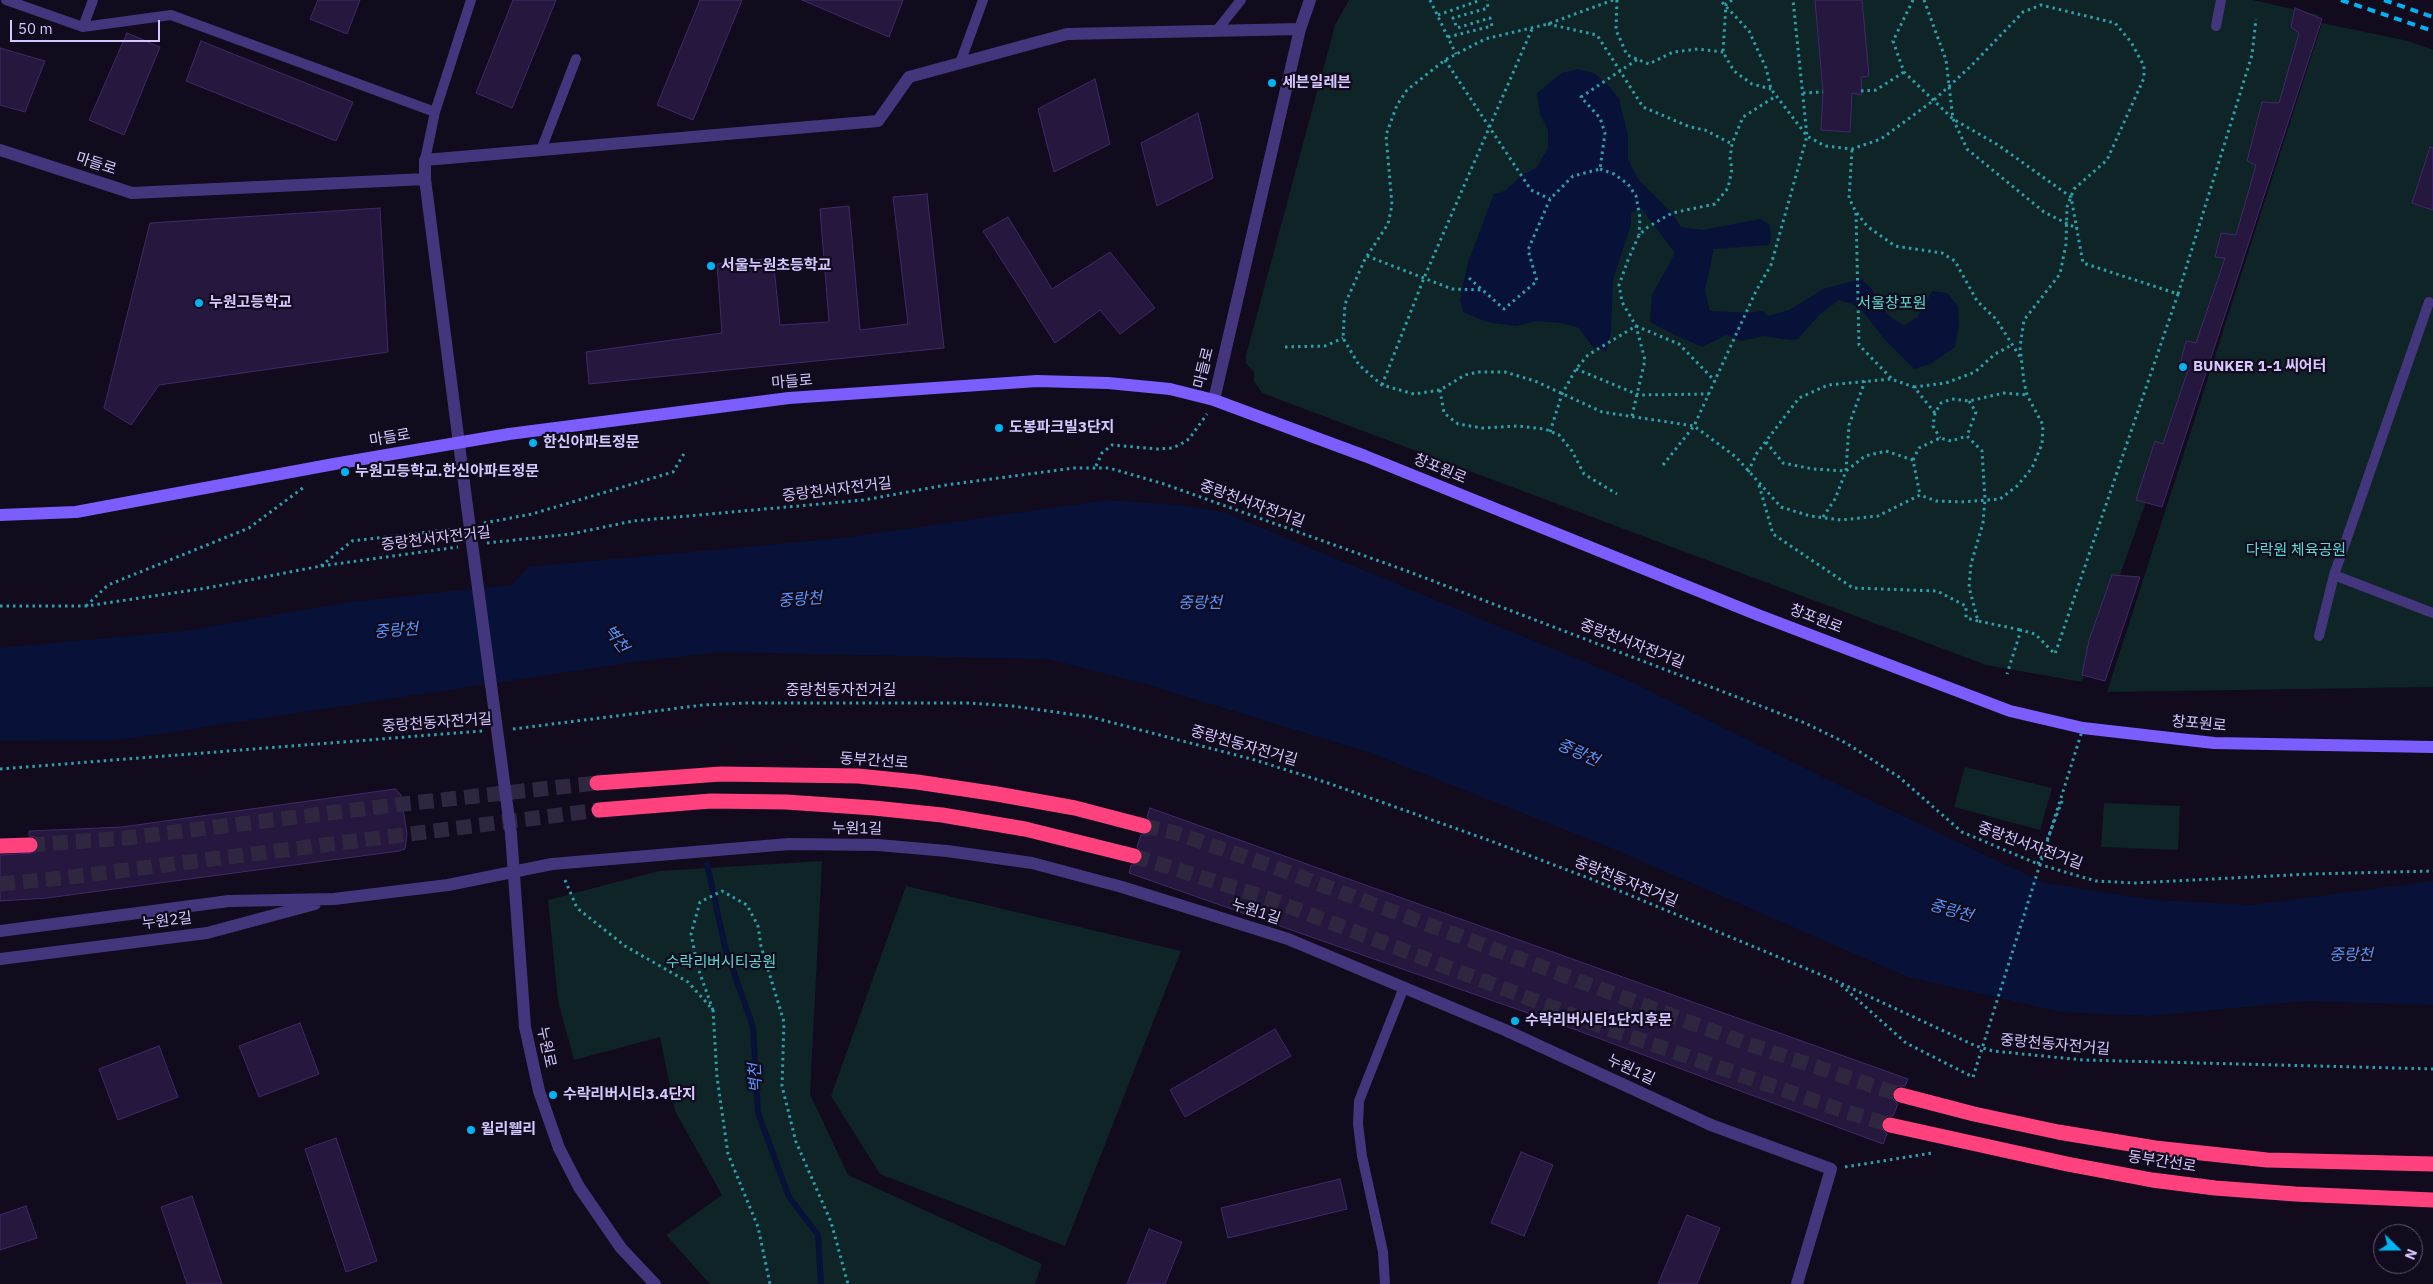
<!DOCTYPE html>
<html>
<head>
<meta charset="utf-8">
<style>
  body { margin:0 }
  #map { position:relative; width:2433px; height:1284px; overflow:hidden; background:#110b1d; font-family:"IBM Plex Sans",sans-serif }
  canvas { display:block }
  .north { position:absolute; left:2373px; top:1224px; width:50px; height:50px; box-sizing:border-box; background:#110b1d; border:1px solid #605677; border-radius:50%; rotate:112deg; font-size:14px; font-weight:700; line-height:20px; text-align:center; color:#d7c7ff }
  .north::after { content:''; display:block; margin:auto; width:18px; height:22px; background:#00b3f2; clip-path:polygon(50% 0,100% 100%,50% 72%,0 100%) }
  .scale { position:absolute; left:10px; top:20px; width:150px; height:22px; box-sizing:border-box; border:2px solid #d7c7ff; border-top:0; padding-left:6px; font-size:15px; line-height:18px; white-space:nowrap; color:#d7c7ff; -webkit-text-stroke:4px #110b1d; paint-order:stroke }
</style>
</head>
<body>
<div id="map">
<canvas width="2433" height="1284"></canvas>
<div class="north">N</div>
<div class="scale">50 m</div>
</div>
<script>
const g = document.querySelector('canvas').getContext('2d');
g.lineJoin = 'round';
function fillPath(path, color) { g.fillStyle = color; g.fill(path, 'evenodd'); }
const shape = rows => new Path2D(rows.map(r => 'M' + r).join(''));
function stroke(path, color, width, dash) { g.strokeStyle = color; g.lineWidth = width; g.lineCap = dash ? 'butt' : 'round'; g.setLineDash(dash || []); g.stroke(path); }
function drawText(font, color, halo, rows, align = 'center') {
  g.font = font + ' "IBM Plex Sans","Noto Sans KR",sans-serif'; g.lineWidth = 4.5; g.setLineDash([]); g.textBaseline = 'middle'; g.strokeStyle = halo; g.fillStyle = color; for (const [text, x, y, turn = 0] of rows) {
    g.save(); g.translate(x, y); g.rotate((+turn || 0) * Math.PI / 180); g.textAlign = isNaN(turn) ? turn : align; if (halo) g.strokeText(text, 0, 0); g.fillText(text, 0, 0); g.restore();
  }
}
const green = shape([
  [1349,0,2253,0,2319,15,2082,682,1986,665,1262,393,1254,381,1254,372,1246,363,1246,355,1335,25],
  [2322,23,2408,41,2433,50,2433,687,2107,692],
  [1965,767,2052,788,2040,830,1954,807],
  [2104,803,2180,806,2178,850,2101,847],
  [822,861,810,1094,848,1175,1042,1264,1035,1284,710,1284,666,1235,722,1195,675,1111,660,1037,574,1060,558,1001,548,900,659,871],
  [906,886,1181,951,1065,1246,880,1174,831,1096]
]);
const water = shape([
  [1578,69,1594,73,1610,87,1619,99,1628,135,1628,159,1638,179,1672,213,1681,227,1703,230,1760,219,1770,225,1771,238,1769,245,1714,249,1705,290,1710,311,1747,313,1763,311,1768,316,1789,310,1823,289,1861,279,1871,288,1883,309,1893,319,1904,325,1917,318,1932,291,1947,293,1958,306,1959,324,1955,347,1931,364,1914,369,1885,340,1863,312,1852,304,1839,300,1820,314,1798,339,1790,340,1763,336,1742,341,1726,335,1703,347,1677,336,1650,322,1652,295,1675,253,1641,208,1631,213,1631,225,1613,280,1611,332,1606,351,1592,346,1579,328,1561,323,1537,321,1516,326,1487,322,1463,312,1460,300,1468,262,1494,194,1505,191,1522,175,1536,168,1548,148,1548,130,1540,114,1537,93,1562,73],
  [1107,500,1178,505,1226,513,1625,679,1867,799,2044,883,2154,900,2252,905,2433,881,2433,1005,2306,1001,2150,1016,2061,1012,1908,977,1614,849,1368,752,1142,683,1049,659,719,652,633,662,118,740,0,741,0,648,185,631,349,602,512,585,528,567,844,538]
]);
const stream = shape([
  [707,864,725,947,753,1027,758,1113,789,1197,818,1235,821,1284]
]);
const building = shape([
  [318,0,360,0,347,34,310,19,318,0],
  [513,0,556,0,512,108,476,93,513,0],
  [700,0,742,0,693,120,657,105,700,0],
  [802,0,903,0,889,37,802,0],
  [1815,0,1862,0,1869,76,1861,77,1862,95,1852,93,1850,132,1821,130,1823,92,1815,0],
  [2295,8,2322,19,2162,507,2136,500,2155,441,2163,444,2188,370,2179,368,2186,341,2196,343,2225,258,2215,257,2221,233,2236,235,2256,165,2247,161,2262,102,2279,103,2299,33,2291,27,2295,8],
  [127,33,160,47,124,135,89,120,127,33],
  [201,41,353,102,336,141,186,81,201,41],
  [0,48,45,61,25,112,0,105,0,48],
  [1095,79,1110,144,1054,172,1038,109,1095,79],
  [1198,113,1213,178,1157,206,1141,143,1198,113],
  [2430,147,2433,148,2433,210,2412,203,2430,147],
  [927,194,944,348,589,384,586,352,722,333,717,264,773,258,780,325,829,322,820,209,849,206,860,330,908,324,893,197,927,194],
  [380,208,388,352,159,385,131,425,104,408,150,223,380,208],
  [1008,217,1052,289,1110,252,1155,308,1120,334,1100,310,1055,343,983,231,1008,217],
  [2112,575,2140,577,2105,681,2082,675,2089,640,2112,575],
  [395,789,401,795,407,834,405,849,399,851,47,898,0,901,0,855,35,853,39,844,35,837,29,836,29,831,122,827,395,789],
  [1150,808,1908,1079,1905,1086,1898,1086,1892,1092,1892,1098,1898,1104,1893,1116,1887,1116,1881,1123,1881,1128,1887,1134,1883,1144,1579,1031,1129,873,1131,865,1137,865,1143,859,1143,853,1137,847,1141,835,1147,835,1153,829,1153,823,1147,817,1150,808],
  [300,1023,319,1074,259,1097,239,1046,300,1023],
  [1275,1029,1291,1056,1185,1117,1170,1090,1275,1029],
  [159,1046,178,1097,118,1120,99,1069,159,1046],
  [336,1138,377,1261,346,1272,305,1149,336,1138],
  [1521,1152,1553,1165,1524,1236,1491,1223,1521,1152],
  [1340,1179,1347,1209,1228,1238,1221,1208,1340,1179],
  [192,1196,222,1284,187,1284,161,1207,192,1196],
  [26,1206,37,1238,0,1250,0,1215,26,1206],
  [1687,1215,1720,1228,1697,1284,1658,1284,1687,1215],
  [1149,1229,1182,1242,1165,1284,1127,1284,1149,1229]
]);
const highwayTunnel = shape([
  [1144,826,1176,833,1274,867,1748,1044,1901,1095],
  [30,845,126,838,403,804,597,783],
  [1134,856,1267,898,1609,1029,1841,1110,1890,1125],
  [0,884,63,878,599,810]
]);
const path = shape([
  [1430,0,1456,54],
  [1613,0,1548,24,1485,39,1445,60,1407,90,1397,105,1386,135,1392,205,1388,224,1365,259,1345,304,1343,338,1359,365,1382,385,1414,394,1440,390,1465,375,1479,372,1505,372,1535,381,1602,412,1694,426,1736,457,1781,507,1810,516,1841,520,1878,516,1920,495,1936,501,1961,502,2000,499,2017,486,2032,468,2042,444,2043,425,2027,395,2024,382,2020,347,2024,320,2060,274,2066,244,2067,207,2074,189,2107,160,2144,78,2144,66,2131,42,2115,23,2041,5,2023,12,1971,66,1934,100,1881,139,1852,149,1825,146,1807,136,1771,89,1766,68,1749,31,1720,0],
  [1617,0,1616,30,1627,55,1649,64,1673,52,1698,49,1723,52],
  [1732,0,1726,4,1723,52,1734,71,1752,84,1771,89],
  [1913,0,1893,41,1904,72,1953,119,1998,145,2071,197,2083,263,2178,294,2055,654,2035,634,2021,630,2007,674],
  [1924,0,1946,60,1953,119,1967,149,2044,212,2078,229],
  [1438,15,1481,0],
  [1548,24,1597,35,1643,107,1690,127,1705,130,1732,144],
  [1448,37,1492,26,1490,18,1457,28,1453,18,1488,8,1487,0],
  [1445,60,1531,190,1550,199],
  [1861,91,1876,90,1904,72],
  [1803,93,1823,92],
  [1852,150,1849,198,1856,212,1867,226,1895,246,1942,253,1955,261,1977,301,1996,319,2022,360],
  [1600,169,1614,174,1628,184,1636,196,1640,218,1639,235],
  [1856,213,1859,345,1891,378],
  [1367,256,1452,289,1483,290],
  [1469,278,1504,309,1537,281,1528,250,1550,199,1573,176,1600,169,1605,133,1600,118,1581,97,1638,59],
  [2178,294,2252,55,2256,19],
  [1285,347,1325,346,1343,338],
  [1576,369,1639,395,1709,394],
  [1382,385,1424,278,1532,29],
  [1914,387,1946,383,1975,372,1995,354,2012,345],
  [1440,390,1444,413,1458,424,1482,428,1518,426,1545,429,1559,435,1572,451,1584,474,1617,494],
  [1969,401,1976,412,1967,436,1982,451,1985,499,1983,523,1971,564,1969,587,1978,621,2021,630],
  [1935,413,1933,426,1940,438],
  [1632,416,1645,360,1636,326,1622,302,1619,285,1628,260,1639,235,1648,227,1672,213,1715,204,1728,188,1732,169,1730,159,1732,144,1743,117,1776,96],
  [1550,432,1562,394,1576,369,1588,355,1636,326,1679,344,1715,381],
  [1766,442,1783,463,1813,469,1846,471,1865,456,1886,451,1913,460,1920,495],
  [1913,460,1919,448,1940,438,1951,441,1967,436],
  [1663,465,1694,426,1756,291,1771,265,1807,136,1793,0],
  [1096,466,1102,453,1112,445,1157,449,1172,448,1181,444,1189,439,1207,414],
  [1748,472,1757,453,1799,398,1828,385,1891,379,1914,387,1935,413,1941,403,1952,399,1969,401,2004,393,2027,395],
  [1759,485,1773,534,1853,588,1937,591,1966,606,1966,618,1978,621],
  [1823,517,1835,499,1846,471,1849,425,1865,381],
  [484,523,532,514,673,472,685,452],
  [487,543,571,534,633,521,864,500,946,485,1074,468,1109,468,1164,484,1407,571,1805,723,1846,743,1899,777,1962,832,2038,864,2082,877,2096,881,2135,883,2310,874,2433,871],
  [321,566,352,541,455,529],
  [0,606,86,606,207,588,321,566,458,547],
  [86,606,108,585,249,528,304,487],
  [513,729,703,705,746,703,969,703,1012,706,1091,717,1255,760,1328,783,1491,841,1591,879,1836,981,1976,1046,1993,1051,2083,1060,2433,1069],
  [0,769,482,731],
  [2038,864,2062,801],
  [565,880,577,908,625,946,688,982,713,1010,717,1077,728,1154,758,1227,770,1284],
  [1841,985,1906,1043,1973,1077],
  [713,1010,698,968,691,934,700,902,722,891,747,905,758,926,761,946,784,1022,782,1086,796,1142,831,1222,848,1284],
  [1845,1167,1932,1153]
]);
const lane = shape([
  [6,0,83,27,171,15,435,112],
  [2216,26,2221,0],
  [83,27,93,0],
  [1217,30,1241,0],
  [960,63,983,0],
  [541,150,576,59],
  [425,160,435,112,471,0],
  [2334,575,2433,613],
  [2319,636,2334,575,2429,302],
  [1385,1284,1383,1252,1362,1156,1358,1124,1359,1101,1404,987]
]);
const street = shape([
  [0,150,132,193,425,179],
  [1214,400,1300,29,1310,0],
  [467,506,425,179,425,160,878,121,909,77,1067,34,1300,29],
  [511,834,525,1027,539,1091,559,1148,579,1187,621,1248,655,1284],
  [0,931,229,901,334,899,448,885,552,864,789,844,878,845,947,851,1032,863,1122,887,1288,939,1505,1030,1711,1125,1831,1169,1797,1284],
  [0,959,207,933,315,904]
]);
const secondary = shape([
  [0,515,76,512,334,464,509,434,789,398,1037,381,1108,383,1170,389,1214,400,1365,456,1758,615,2010,711,2083,728,2214,743,2433,747]
]);
const highway = shape([
  [597,783,721,774,858,776,917,782,997,794,1075,808,1144,826],
  [599,810,711,801,786,802,874,808,942,815,1025,829,1134,856],
  [0,846,30,845],
  [1901,1095,1974,1114,2058,1132,2155,1148,2267,1160,2433,1164],
  [1890,1125,2067,1164,2152,1180,2215,1188,2295,1194,2433,1200]
]);
const rail = shape([
  [2341,0,2433,31],
  [2384,0,2433,17]
]);
const pathBridge = shape([
  [1973,1077,2083,728]
]);
const streetBridge = shape([
  [467,506,511,834]
]);
const markers = [
  [1272,83,5,"#00b3f2"],
  [711,266,5,"#00b3f2"],
  [199,303,5,"#00b3f2"],
  [2183,367,5,"#00b3f2"],
  [999,428,5,"#00b3f2"],
  [533,443,5,"#00b3f2"],
  [345,472,5,"#00b3f2"],
  [1515,1021,5,"#00b3f2"],
  [553,1095,5,"#00b3f2"],
  [471,1130,5,"#00b3f2"]
];
const poiNames = [
  ["세븐일레븐",1282,83],
  ["서울누원초등학교",721,266],
  ["누원고등학교",209,303],
  ["BUNKER 1-1 씨어터",2193,367],
  ["도봉파크빌3단지",1009,428],
  ["한신아파트정문",543,443],
  ["누원고등학교.한신아파트정문",355,472],
  ["수락리버시티1단지후문",1525,1021],
  ["수락리버시티3.4단지",563,1095],
  ["윌리웰리",481,1130]
];
const streetNames = [
  ["마들로",96,164,18],
  ["마들로",1204,368,-76],
  ["마들로",792,382,-5],
  ["마들로",390,438,-10],
  ["창포원로",1440,469,22],
  ["중랑천서자전거길",837,490,-7],
  ["중랑천서자전거길",1252,504,20],
  ["중랑천서자전거길",436,539,-7],
  ["창포원로",1816,619,21],
  ["중랑천서자전거길",1632,644,21],
  ["중랑천동자전거길",841,691],
  ["중랑천동자전거길",437,723,-4],
  ["창포원로",2199,724,5],
  ["중랑천동자전거길",1244,746,16],
  ["동부간선로",874,761,4],
  ["누원1길",857,829,1],
  ["중랑천서자전거길",2030,846,20],
  ["중랑천동자전거길",1626,882,22],
  ["누원1길",1256,912,18],
  ["누원2길",167,921,-7],
  ["중랑천동자전거길",2055,1045,5],
  ["누원로",546,1047,78],
  ["누원1길",1631,1070,25],
  ["동부간선로",2162,1162,9]
];
const parkNames = [
  ["서울창포원",1892,304],
  ["다락원 체육공원",2296,551],
  ["수락리버시티공원",721,963]
];
const waterNames = [
  ["중랑천",800,600,-4],
  ["중랑천",1200,603],
  ["중랑천",396,631,-4],
  ["벽천",616,639,53],
  ["중랑천",1578,753,24],
  ["중랑천",1951,911,16],
  ["중랑천",2351,955],
  ["벽천",756,1078,-93]
];
fillPath(green, '#0e2427');
fillPath(water, '#081239');
stroke(stream, '#081239', 6);
fillPath(building, '#25173e');
stroke(building, '#41296a', 1);
stroke(highwayTunnel, '#2f273f', 15, [15, 8]);
stroke(path, '#2ca1ae', 3, [2.5, 4]);
stroke(lane, '#44367c', 10);
stroke(street, '#44367c', 12);
stroke(secondary, '#7c5eff', 12);
stroke(highway, '#ff427e', 15);
stroke(rail, '#00b3f2', 4, [8, 6]);
stroke(pathBridge, '#2ca1ae', 3, [2.5, 4]);
stroke(streetBridge, '#44367c', 12);
for (const [x, y, r, color] of markers) { const dot = new Path2D(); dot.arc(x, y, r, 0, 2 * Math.PI); g.fillStyle = color; g.fill(dot); stroke(dot, '#110b1d', 2); }
drawText('bold 15px', '#d7c7ff', '#110b1d', poiNames, 'left');
drawText('15px', '#d7c7ff', '#110b1d', streetNames);
drawText('15px', '#54ded2', '#110b1d', parkNames);
drawText('italic 16px', '#5595ff', '#110b1d', waterNames);
</script>
</body>
</html>
